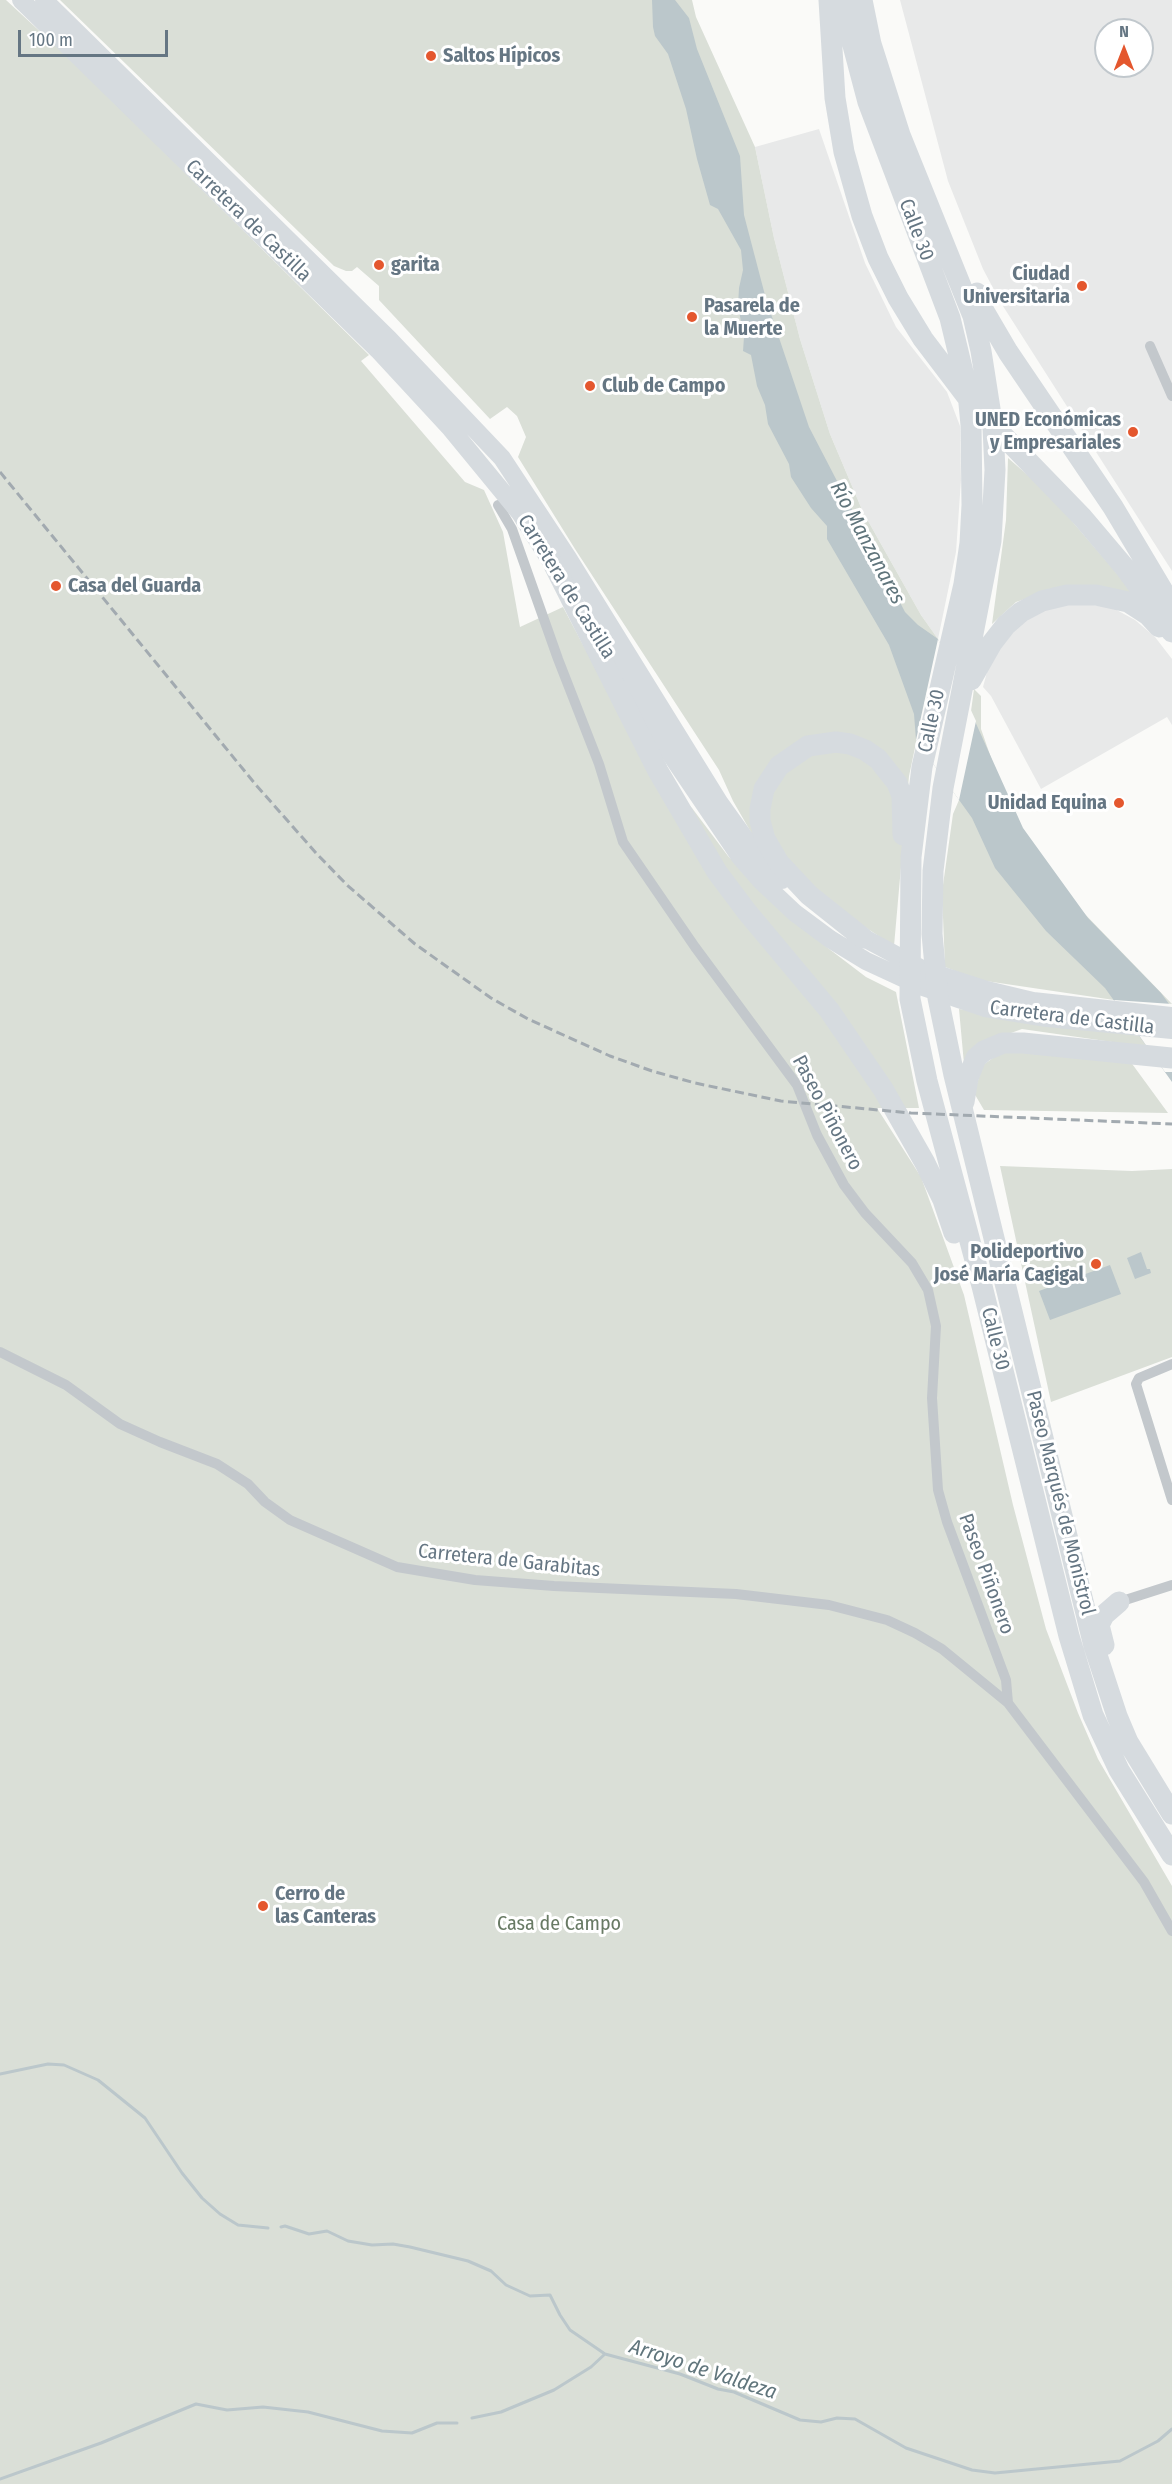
<!DOCTYPE html>
<html>
<head>
<meta charset="utf-8">
<style>
  body { margin:0 }
  #map { position:relative; width:1172px; height:2484px; overflow:hidden; background:#fafaf8; font-family:"Fira Sans Condensed",sans-serif }
  canvas { display:block }
  .north { position:absolute; left:1094px; top:18px; width:60px; height:60px; box-sizing:border-box; background:#fff; border:2px solid #c1c8cd; border-radius:50%; rotate:0deg; font-size:16px; font-weight:700; line-height:24px; text-align:center; color:#657683 }
  .north::after { content:''; display:block; margin:auto; width:21px; height:27px; background:#e4572e; clip-path:polygon(50% 0,100% 100%,50% 72%,0 100%) }
  .scale { position:absolute; left:18px; top:30px; width:150px; height:27px; box-sizing:border-box; border:3px solid #657683; border-top:0; padding-left:8px; font-size:18px; line-height:21px; white-space:nowrap; color:#657683; -webkit-text-stroke:4px #fff; paint-order:stroke }
</style>
</head>
<body>
<div id="map">
<canvas width="1172" height="2484"></canvas>
<div class="north">N</div>
<div class="scale">100 m</div>
</div>
<script>
const g = document.querySelector('canvas').getContext('2d');
g.lineJoin = 'round';
function fillPath(path, color) { g.fillStyle = color; g.fill(path, 'evenodd'); }
const shape = rows => new Path2D(rows.map(r => 'M' + r).join(''));
function stroke(path, color, width, dash) { g.strokeStyle = color; g.lineWidth = width; g.lineCap = dash ? 'butt' : 'round'; g.setLineDash(dash || []); g.stroke(path); }
function drawText(font, color, halo, rows, align = 'center') {
  g.font = font + ' "Fira Sans Condensed",sans-serif'; g.lineWidth = 6; g.setLineDash([]); g.textBaseline = 'middle'; g.strokeStyle = halo; g.fillStyle = color; for (const [text, x, y, turn = 0] of rows) {
    g.save(); g.translate(x, y); g.rotate((+turn || 0) * Math.PI / 180); g.textAlign = isNaN(turn) ? turn : align; if (halo) g.strokeText(text, 0, 0); g.fillText(text, 0, 0); g.restore();
  }
}
const built = shape([
  [900,0,1172,0,1172,571,1001,303,983,269,948,181],
  [1106,30,1142,30,1142,66,1106,66],
  [819,129,865,263,896,327,947,392,960,426,961,480,956,552,938,639,921,615,863,512,830,434,800,339,774,238,755,147],
  [1075,602,1113,608,1135,620,1155,637,1172,659,1172,725,1167,717,1041,789,991,696,983,687,987,672,1001,646,1016,629,1032,616,1048,609]
]);
const green = shape([
  [0,0,6,0,72,61,369,355,361,361,465,482,484,490,503,532,520,627,563,607,645,762,692,808,728,856,795,923,866,977,896,992,919,1108,877,1108,921,1177,964,1295,1013,1505,1046,1629,1078,1713,1098,1759,1172,1886,1172,2484,0,2484],
  [60,0,692,0,696,17,755,147,774,238,800,339,830,434,863,512,921,615,938,639,909,776,894,946,831,905,752,834,733,801,719,770,575,549,518,457,526,437,517,416,507,407,490,419,379,300,379,286,357,267,352,271,346,271,334,266],
  [1008,458,1047,492,1119,576,1134,597,1053,590,1016,602,992,624,1006,520],
  [974,689,981,696,981,729,996,772,1023,834,1080,909,1172,1004,1114,1000,979,980,945,967,942,892,953,814,959,800],
  [959,1009,1140,1036,1147,1047,1022,1029,986,1042,964,1064],
  [1027,1051,1130,1061,1168,1113,984,1110,974,1093,983,1065,1000,1053],
  [1000,1166,1132,1171,1172,1169,1172,1357,1051,1402]
]);
const water = shape([
  [652,0,675,0,689,18,697,49,740,156,744,215,766,299,809,427,905,612,918,625,938,639,1023,828,1088,918,1161,993,1172,1008,1172,1082,1105,988,1046,931,995,868,972,818,916,740,914,714,889,645,827,539,827,526,811,508,791,477,789,464,768,424,765,405,757,386,751,355,743,351,744,337,738,306,739,288,743,270,741,250,718,209,710,205,697,159,686,109,668,54,655,36,653,27],
  [1141,1252,1147,1269,1150,1269,1151,1273,1135,1279,1127,1258],
  [1110,1265,1121,1294,1050,1320,1039,1291]
]);
const pier = shape([
  [938,639,976,721,959,800,916,740],
  [1114,1000,1172,1004,1172,1072,1165,1072]
]);
const stream = shape([
  [0,2074,48,2064,64,2065,98,2080,145,2118,182,2173,202,2198,220,2214,238,2225,268,2228],
  [281,2227,285,2226,309,2234,327,2231,348,2241,372,2245,393,2244,410,2247,468,2261,491,2271,506,2285,530,2296,550,2295,560,2315,570,2330,605,2354,680,2374,718,2389,734,2392,800,2420,821,2422,837,2418,855,2419,906,2448,972,2470,995,2473,1120,2461,1158,2441,1172,2429],
  [472,2418,501,2412,554,2390,591,2367,605,2354],
  [0,2479,101,2443,196,2404,227,2410,263,2407,308,2412,382,2431,412,2433,437,2423,457,2423]
]);
const minor = shape([
  [1150,346,1172,396],
  [498,505,512,529,558,659,599,764,623,842,695,947,797,1085,817,1135,844,1185,865,1213,912,1263,928,1290,936,1326,932,1398,938,1490,947,1522,1006,1680,1008,1703,1144,1882,1172,1931],
  [0,1352,66,1385,120,1424,160,1442,217,1464,248,1484,265,1502,290,1520,397,1567,475,1580,554,1586,736,1594,829,1605,887,1620,915,1633,942,1649,1008,1703],
  [1172,1364,1139,1378,1136,1384,1172,1500],
  [1119,1602,1172,1585]
]);
const trunk = shape([
  [21,0,378,350,451,429,520,513,560,576],
  [44,0,389,339,502,458,568,558,719,802,744,837,782,880],
  [608,653,673,758,740,857,762,882,795,913,830,939,866,961,920,986,985,1008,1047,1018,1172,1030],
  [853,932,922,969,987,990,1033,1001,1172,1016]
]);
const motorway = shape([
  [829,0,835,98,844,152,862,216,878,258,898,298,923,339,967,397],
  [841,0,868,102,950,318,968,393,971,425,972,505,970,543,964,584,922,767,911,857,910,999,927,1081,982,1286,1069,1636,1093,1715,1119,1770,1172,1855],
  [862,0,871,44,900,135,973,316,981,351,993,428,995,470,991,541,943,788,933,871,932,934,938,998,954,1075,1094,1646,1117,1716,1128,1742,1172,1814],
  [977,293,984,311,1008,352,1113,507,1172,606],
  [990,422,1082,517,1126,569,1172,632],
  [554,565,658,771,717,872,747,912,829,1010,883,1089,925,1163,943,1200,954,1233],
  [971,680,992,643,1006,625,1021,612,1042,601,1067,595,1096,595,1128,602,1148,615,1159,627],
  [863,938,809,895,779,863,765,839,760,821,760,809,764,789,779,766,808,746,836,742,850,744,865,750,878,759,897,783,902,796,903,835],
  [964,1102,968,1078,976,1058,984,1051,1003,1043,1023,1043,1172,1058],
  [1104,1645,1099,1625,1104,1615,1119,1602]
]);
const rail = shape([
  [0,472,256,785,316,853,347,885,415,944,491,998,528,1019,610,1056,652,1071,695,1083,781,1101,911,1113,1172,1124]
]);
const markers = [
  [431,56,6,"#e4572e"],
  [379,265,6,"#e4572e"],
  [1082,286,6,"#e4572e"],
  [692,317,6,"#e4572e"],
  [590,386,6,"#e4572e"],
  [1133,432,6,"#e4572e"],
  [56,586,6,"#e4572e"],
  [1119,803,6,"#e4572e"],
  [1096,1264,6,"#e4572e"],
  [263,1906,6,"#e4572e"]
];
const poiNames = [
  ["Saltos Hípicos",443,56],
  ["garita",391,265],
  ["Ciudad",1070,274,"right"],
  ["Universitaria",1070,297,"right"],
  ["Pasarela de",704,306],
  ["la Muerte",704,329],
  ["Club de Campo",602,386],
  ["UNED Económicas",1121,420,"right"],
  ["y Empresariales",1121,443,"right"],
  ["Casa del Guarda",68,586],
  ["Unidad Equina",1107,803,"right"],
  ["Polideportivo",1084,1252,"right"],
  ["José María Cagigal",1084,1275,"right"],
  ["Cerro de",275,1894],
  ["las Canteras",275,1917]
];
const streetNames = [
  ["Carretera de Castilla",248,221,44],
  ["Calle 30",916,230,69],
  ["Carretera de Castilla",566,587,58],
  ["Calle 30",932,721,-78],
  ["Carretera de Castilla",1072,1018,7],
  ["Paseo Piñonero",827,1113,62],
  ["Calle 30",995,1339,76],
  ["Paseo Marqués de Monistrol",1060,1503,76],
  ["Carretera de Garabitas",509,1561,6],
  ["Paseo Piñonero",986,1574,70]
];
const parkNames = [
  ["Casa de Campo",559,1924]
];
const waterNames = [
  ["Río Manzanares",867,543,62],
  ["Arroyo de Valdeza",703,2370,18]
];
fillPath(built, '#e8e9e9');
fillPath(green, '#dadfd7');
fillPath(water, '#bbc7cb');
fillPath(pier, '#fafaf8');
stroke(stream, '#bbc7cb', 3);
stroke(minor, '#c3c8cc', 10);
stroke(trunk, '#d6dbdf', 18);
stroke(motorway, '#d6dbdf', 21);
stroke(rail, '#a2aab0', 3, [9, 4.5]);
for (const [x, y, r, color] of markers) { const dot = new Path2D(); dot.arc(x, y, r, 0, 2 * Math.PI); g.fillStyle = color; g.fill(dot); stroke(dot, '#fff', 2); }
drawText('bold 20px', '#657683', '#fff', poiNames, 'left');
drawText('20px', '#657683', '#fff', streetNames);
drawText('20px', '#687a64', '#fff', parkNames);
drawText('italic 21px', '#60757c', '#fff', waterNames);
</script>
</body>
</html>
